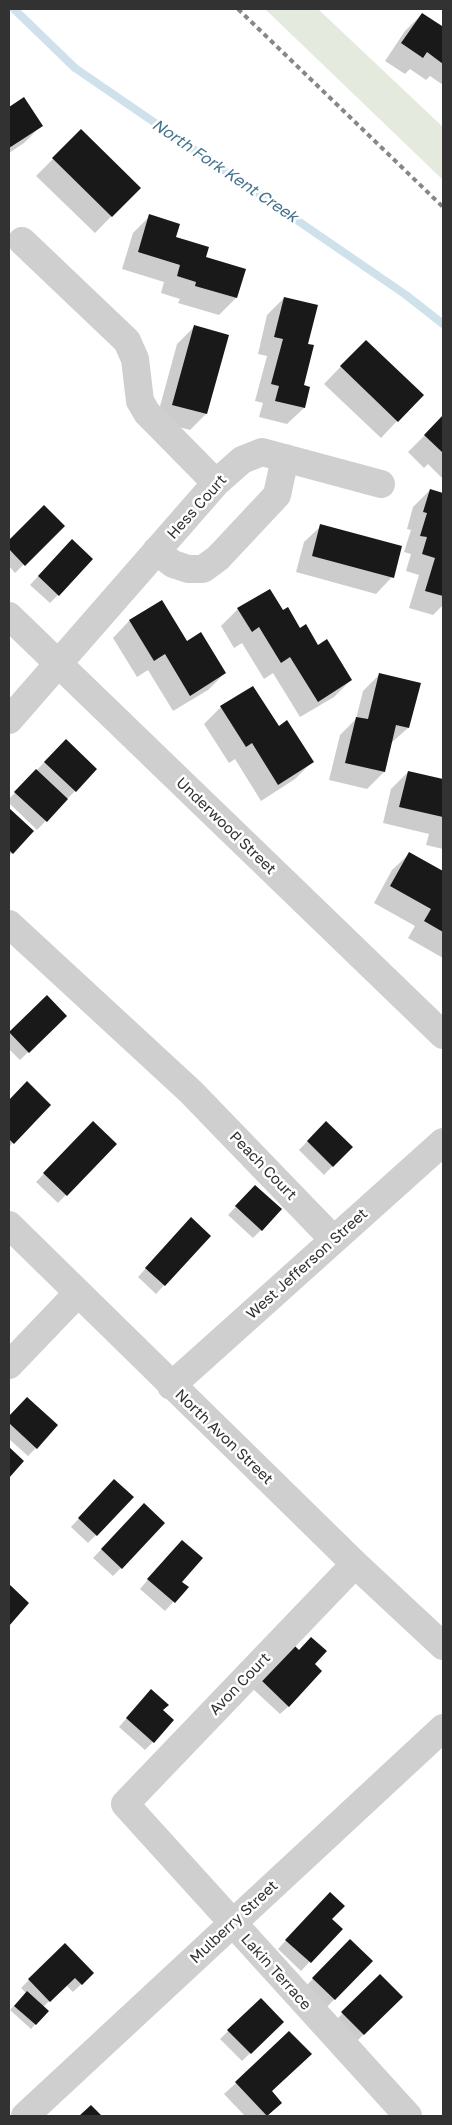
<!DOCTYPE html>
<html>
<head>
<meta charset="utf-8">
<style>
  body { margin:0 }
  #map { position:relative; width:452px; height:2125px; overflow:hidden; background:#fff; font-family:"Golos Text",sans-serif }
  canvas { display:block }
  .frame { position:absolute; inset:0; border:10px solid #323232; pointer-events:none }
</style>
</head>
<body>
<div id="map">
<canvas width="452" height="2125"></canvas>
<div class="frame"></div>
</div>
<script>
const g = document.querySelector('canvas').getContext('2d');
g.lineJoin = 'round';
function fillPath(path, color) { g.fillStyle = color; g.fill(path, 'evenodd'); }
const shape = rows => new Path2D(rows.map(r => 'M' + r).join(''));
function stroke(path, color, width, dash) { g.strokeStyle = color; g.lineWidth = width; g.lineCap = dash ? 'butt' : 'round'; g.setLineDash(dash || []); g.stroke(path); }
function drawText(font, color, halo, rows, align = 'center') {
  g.font = font + ' "Golos Text",sans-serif'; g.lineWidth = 5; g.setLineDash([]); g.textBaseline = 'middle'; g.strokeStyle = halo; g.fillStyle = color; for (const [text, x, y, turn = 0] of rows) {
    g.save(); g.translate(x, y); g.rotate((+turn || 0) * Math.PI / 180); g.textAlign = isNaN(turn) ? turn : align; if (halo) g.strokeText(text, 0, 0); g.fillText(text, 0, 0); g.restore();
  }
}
const green = shape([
  [265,9,318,9,443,127,443,180]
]);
const shadow = shape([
  [422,14,441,27,443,25,443,85,430,76,426,80,410,69,405,74,385,61,405,31],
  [24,99,41,126,24,143,9,153,9,109],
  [81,131,139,188,95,233,36,176],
  [150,216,174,238,204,257,244,269,236,298,219,315,178,303,180,299,161,293,164,282,122,269,133,233],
  [284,298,306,345,303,386,304,408,287,424,259,417,263,403,255,401,267,356,258,354,267,315],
  [194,327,206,414,190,430,156,421,177,344],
  [349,358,397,421,381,438,324,384],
  [443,417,443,479,428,464,424,468,408,452],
  [430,490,443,494,443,605,433,615,409,608,419,575,406,571,411,554,404,552,411,530,407,529,413,507],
  [44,507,63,526,15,573,9,566,9,541],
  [321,526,392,577,376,594,296,572,304,542],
  [63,549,58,595,50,603,30,585],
  [162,601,187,642,225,673,208,690,173,711,148,670,137,677,113,638,129,621],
  [238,609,300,630,351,680,334,697,300,717,273,673,264,679,242,643,234,648,221,626],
  [380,674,408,728,390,744,384,772,367,789,329,780,340,735,356,719,363,691],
  [221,707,278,728,312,762,295,779,261,801,235,759,229,763,204,724],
  [57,749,75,791,37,830,9,803,9,799],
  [408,772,443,780,443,849,426,845,429,834,383,823,391,789],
  [9,810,32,831,9,856],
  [409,854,443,872,443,958,408,938,415,926,374,903,392,870],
  [47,997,65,1016,20,1060,9,1049,9,1034],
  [27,1083,49,1105,9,1147,9,1101],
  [326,1122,351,1147,324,1175,299,1150],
  [93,1123,116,1144,58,1203,36,1182],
  [247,1195,261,1230,253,1238,228,1215],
  [183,1227,210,1236,156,1294,138,1277],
  [18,1407,36,1448,28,1456,9,1439,9,1418],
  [106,1489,96,1535,88,1543,71,1527],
  [136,1513,121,1568,113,1576,93,1558],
  [173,1550,180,1582,187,1587,165,1611,140,1589],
  [299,1652,313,1664,289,1706,280,1714,253,1689,285,1654],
  [143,1699,162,1711,153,1742,145,1750,119,1727],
  [321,1902,330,1919,341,1929,301,1971,278,1949],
  [350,1940,371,1961,326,2008,305,1987],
  [65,1944,93,1973,73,1992,66,1985,43,2007,47,2011,31,2029,10,2010,26,1993,21,1988],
  [380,1976,401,1997,355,2043,334,2022],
  [261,1999,282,2022,242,2061,220,2039],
  [236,2083,270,2092,281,2103,267,2116,245,2116,224,2094]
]);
const stream = shape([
  [14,9,75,68,406,295,443,324]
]);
const building = shape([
  [422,13,442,26,443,24,443,64,427,52,423,58,401,43],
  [24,97,43,126,9,148,9,107],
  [81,129,141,188,112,217,52,158],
  [149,214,180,224,176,237,209,247,206,257,246,269,237,298,195,286,196,282,177,276,180,265,138,252],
  [284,297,318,305,308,344,314,345,304,385,310,387,305,408,275,401,279,386,271,384,283,339,274,337],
  [194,325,229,335,207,414,172,405],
  [366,340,424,395,398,422,340,366],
  [443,415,443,450,442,452,424,435],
  [430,489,443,493,443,596,425,591,435,558,422,554,427,537,420,536,427,513,423,512],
  [44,505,65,526,25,566,9,549,9,540],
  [320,524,402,546,394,578,312,556],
  [72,539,93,559,59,596,38,576],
  [270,589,283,610,288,607,300,628,306,624,318,645,327,639,352,680,318,702,290,657,281,663,259,627,252,632,237,608],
  [162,600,187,641,201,632,226,673,190,696,165,654,154,661,129,620],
  [379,673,421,683,409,728,396,725,385,772,345,763,356,717,368,719],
  [253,686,279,726,287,720,314,762,278,785,252,743,246,747,220,706],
  [66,739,97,769,76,792,44,762],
  [36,769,68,799,47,822,14,792],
  [408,771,443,779,443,817,399,807],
  [9,808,34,831,13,854,9,850],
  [409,852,443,871,443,932,424,921,431,909,390,886],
  [47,995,67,1016,29,1053,9,1032],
  [27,1081,51,1105,14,1144,9,1139,9,1100],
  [93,1121,117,1144,67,1196,43,1173],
  [326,1121,353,1147,333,1167,307,1141],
  [255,1185,282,1209,262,1231,235,1206],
  [191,1217,211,1236,165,1286,145,1268],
  [27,1397,58,1425,37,1449,9,1423,9,1416],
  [9,1447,24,1461,9,1478],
  [114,1479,134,1497,97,1536,78,1518],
  [144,1503,165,1523,122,1569,101,1549],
  [182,1540,203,1558,182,1582,189,1587,175,1603,147,1579],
  [9,1584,29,1603,9,1626],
  [311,1637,327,1651,315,1664,322,1671,289,1707,260,1679,293,1644,299,1650],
  [151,1689,169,1705,163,1710,174,1720,154,1743,126,1718],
  [330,1892,345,1906,332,1919,343,1929,311,1963,285,1940],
  [350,1939,373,1961,335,2000,312,1978],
  [65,1943,94,1973,82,1985,75,1978,50,2002,28,1979],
  [380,1974,403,1997,364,2035,341,2012],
  [27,1991,49,2011,36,2025,14,2006],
  [261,1998,284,2022,251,2054,227,2030],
  [289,2031,312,2054,272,2091,282,2103,267,2116,235,2082],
  [91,2105,102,2116,79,2116]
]);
const minor = shape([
  [22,241,127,341,135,359,140,401,147,413,216,483],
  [156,551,173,564,188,569,203,569,218,558,277,495,285,458],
  [9,616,443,1035],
  [9,720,216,483,242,460,262,452,381,484],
  [9,924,191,1092,334,1240],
  [9,1225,355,1564,443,1646],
  [9,1365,78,1293],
  [171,1386,443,1142],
  [355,1564,125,1804,408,2116],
  [25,2116,443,1728]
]);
const rail = shape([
  [238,9,443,207]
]);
const streetNames = [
  ["Hess Court",197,507,-48],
  ["Underwood Street",226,826,44],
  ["Peach Court",263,1166,46],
  ["West Jefferson Street",307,1264,-42],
  ["North Avon Street",224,1437,44],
  ["Avon Court",240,1684,-46],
  ["Mulberry Street",234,1922,-43],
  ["Lakin Terrace",276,1972,48]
];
const waterNames = [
  ["North Fork Kent Creek",225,171,34]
];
fillPath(green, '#e5eade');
fillPath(shadow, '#0003');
stroke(stream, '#cfe1eb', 8);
fillPath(building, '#191919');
stroke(minor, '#cfcfcf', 28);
stroke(rail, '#878787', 4, [5, 4]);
drawText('15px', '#323232', '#fff', streetNames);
drawText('italic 16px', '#44738f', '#fff', waterNames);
</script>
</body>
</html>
